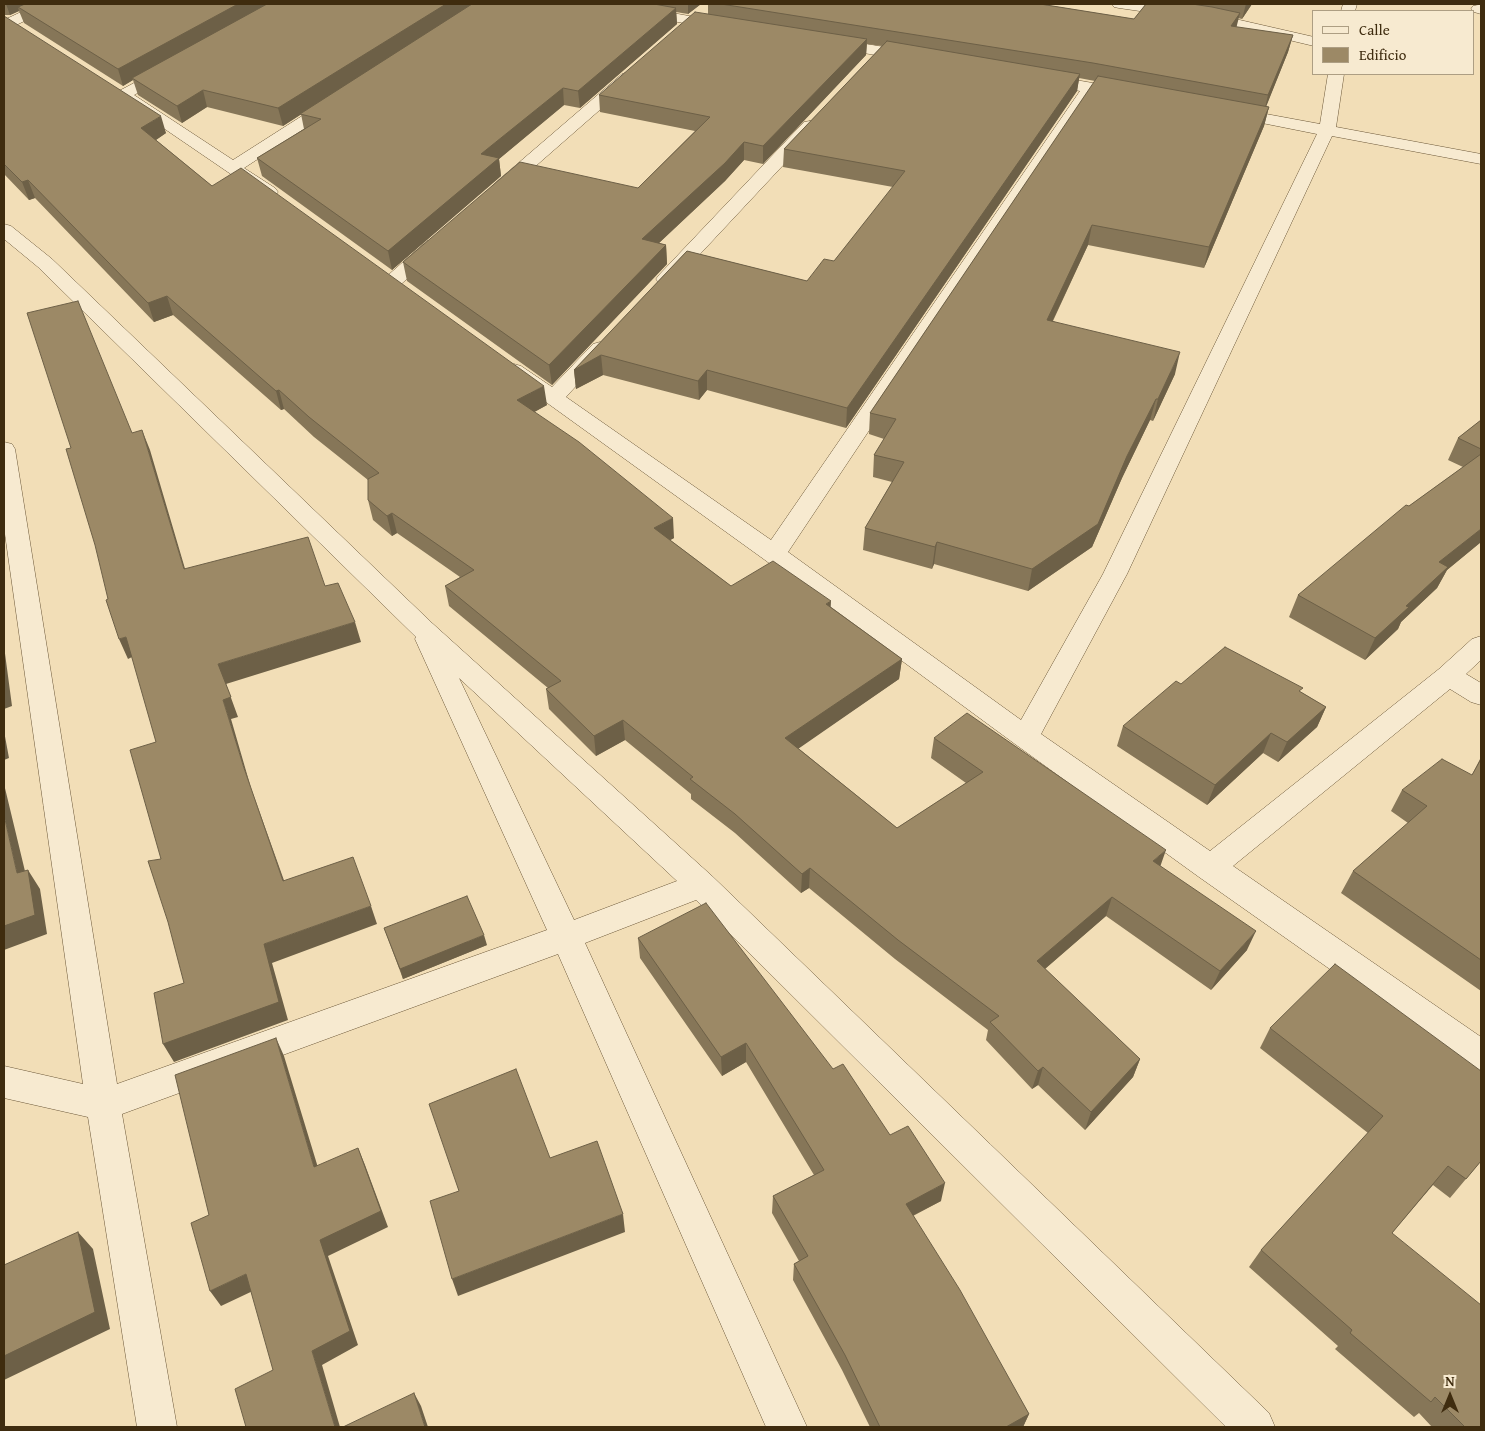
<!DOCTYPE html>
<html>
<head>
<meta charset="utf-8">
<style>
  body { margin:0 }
  #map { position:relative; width:1485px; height:1431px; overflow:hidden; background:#f2deb7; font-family:"Gentium Book Plus",serif }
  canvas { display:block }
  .frame { position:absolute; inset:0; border:5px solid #3f2c0f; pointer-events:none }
  .legend { position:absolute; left:1312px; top:10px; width:162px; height:65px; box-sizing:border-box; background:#f7ead0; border:1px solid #ad9e83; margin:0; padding:6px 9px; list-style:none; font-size:15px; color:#3f2c0f }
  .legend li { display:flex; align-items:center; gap:10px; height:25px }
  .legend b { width:25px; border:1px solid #ad9e83 }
  .north { position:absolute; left:1425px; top:1371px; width:50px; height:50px; -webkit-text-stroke:4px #f7ead0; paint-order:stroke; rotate:0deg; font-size:14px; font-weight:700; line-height:20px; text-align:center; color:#3f2c0f }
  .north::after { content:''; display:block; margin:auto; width:18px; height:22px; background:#3f2c0f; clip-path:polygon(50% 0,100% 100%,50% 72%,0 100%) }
</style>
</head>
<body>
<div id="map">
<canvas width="1485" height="1431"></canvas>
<div class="frame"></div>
<ul class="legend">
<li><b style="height:6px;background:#f7ead0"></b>Calle</li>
<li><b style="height:14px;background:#9c8966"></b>Edificio</li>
</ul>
<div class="north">N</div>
</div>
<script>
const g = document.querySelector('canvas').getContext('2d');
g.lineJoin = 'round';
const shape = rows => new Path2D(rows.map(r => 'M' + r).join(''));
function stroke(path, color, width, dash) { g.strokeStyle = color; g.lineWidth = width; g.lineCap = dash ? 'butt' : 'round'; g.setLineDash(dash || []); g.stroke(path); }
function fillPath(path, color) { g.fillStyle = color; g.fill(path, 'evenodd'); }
const street = shape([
  [38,4,56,4,54,7,14,26,4,26,4,20,38,4],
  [594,4,623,4,722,22,727,23,729,26,727,29,722,30,601,8,596,7,594,4],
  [1112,4,1147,4,1209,13,1314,37,1314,46,1209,21,1119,8,1114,7,1112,4],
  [1343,4,1357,4,1355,11,1341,11,1343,4],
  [1478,5,1481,5,1481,14,1474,12,1471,9,1473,6,1478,5],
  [829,38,915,52,920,54,923,57,920,60,915,62,824,46,821,43,824,40,829,38],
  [168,65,174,67,176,70,174,73,134,95,233,160,327,100,339,100,341,103,339,106,244,168,275,188,278,192,275,196,269,197,263,196,115,95,117,92,168,65],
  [628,72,634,74,636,77,634,80,506,192,500,193,494,192,491,188,494,184,622,74,628,72],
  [1041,74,1127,89,1133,91,1135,94,1133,97,1127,99,1094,93,788,552,1021,720,1103,574,1317,134,1222,115,1220,112,1222,109,1228,107,1320,124,1328,74,1344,74,1336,127,1481,154,1481,164,1332,136,1127,574,1041,734,1210,851,1439,669,1472,639,1481,636,1481,660,1466,674,1481,683,1481,705,1471,702,1450,689,1233,866,1481,1037,1481,1071,1469,1067,1199,877,1015,744,765,560,507,374,503,370,507,366,514,364,521,366,552,387,593,344,600,342,607,344,610,348,607,352,566,397,771,540,1080,91,1035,82,1033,79,1035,76,1041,74],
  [810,121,816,122,818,126,816,130,673,283,666,285,659,283,656,279,659,275,804,122,810,121],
  [4,224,11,226,52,259,432,623,712,876,1269,1413,1275,1427,1226,1427,696,900,585,943,807,1427,766,1427,558,954,122,1114,177,1427,137,1427,88,1117,4,1098,4,1066,83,1084,4,527,4,442,12,444,15,449,117,1084,547,930,415,639,416,637,38,267,4,239,4,224],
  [459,678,677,881,574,920,459,678],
  [434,239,441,241,443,245,441,249,400,285,393,287,386,285,383,281,386,277,427,241,434,239]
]);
const wall = shape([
  [4,4,701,4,688,14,676,12,677,24,580,108,564,105,499,159,501,176,392,270,262,176,257,158,304,129,301,114,283,126,207,107,182,123,138,95,133,80,123,86,24,23,19,11,10,15,4,15],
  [708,4,1040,4,1134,19,1146,4,1252,4,1242,19,1238,18,1236,27,1293,35,1288,52,1266,106,1269,107,1264,126,1204,268,1088,245,1053,321,1175,374,1153,421,1150,420,1122,478,1092,547,1028,591,934,564,932,569,863,550,865,528,892,482,873,477,874,455,884,439,869,434,870,413,1095,81,1079,78,1077,91,846,428,707,390,699,400,603,375,576,389,574,370,687,251,807,281,834,261,893,187,783,167,784,149,882,46,867,44,866,55,763,164,744,160,725,181,659,243,666,245,667,264,552,385,407,281,403,262,638,188,695,131,600,112,599,95,708,14],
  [4,16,166,133,156,140,212,186,547,405,534,412,674,538,670,540,731,586,831,607,902,659,899,679,798,748,897,828,966,783,931,758,934,738,1160,866,1247,950,1211,990,1106,916,1045,969,1140,1059,1133,1077,1085,1130,1038,1085,1032,1089,986,1040,988,1030,895,959,809,888,801,893,735,833,691,799,691,794,625,740,596,756,549,709,546,689,548,688,449,606,445,586,460,577,397,533,392,536,373,520,368,500,368,480,314,437,284,409,281,410,173,315,154,322,35,198,29,200,4,174],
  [1481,420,1481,542,1447,570,1437,588,1401,622,1398,629,1365,660,1289,617,1298,595,1409,506,1463,467,1448,460,1458,438],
  [1181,684,1301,692,1326,707,1317,727,1278,762,1263,753,1207,805,1117,746,1123,726],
  [1481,757,1481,991,1341,893,1353,871,1408,823,1391,811,1402,790,1472,775],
  [384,928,487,945,403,979],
  [638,938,833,1069,890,1135,941,1201,913,1216,1029,1414,1023,1427,870,1427,842,1370,793,1280,794,1264,799,1261,772,1213,773,1196,814,1175,746,1062,722,1076,640,958],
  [1270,1028,1481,1161,1450,1198,1433,1185,1392,1233,1481,1427,1432,1427,1419,1413,1414,1417,1335,1349,1338,1346,1249,1267,1261,1250,1368,1133,1260,1048]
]);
const shadedWall = shape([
  [6,4,34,4,18,7,19,11,10,15],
  [238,4,272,4,132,78,133,80,123,86,118,69],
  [446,4,474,4,283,126,278,108],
  [688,4,701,4,688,14],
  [1246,4,1252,4,1242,19],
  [676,8,677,24,580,108,578,91],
  [1240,13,1236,29,1231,26],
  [1293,35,1288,52,1264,112,1268,95],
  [867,39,866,55,763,164,763,146],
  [1080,74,1077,91,846,428,847,408],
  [563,88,564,105,499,159,501,176,392,270,388,251,481,154],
  [203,90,207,107,182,123,177,106],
  [1269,107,1264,126,1204,268,1209,247],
  [161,116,166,133,147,146,141,128],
  [744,142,744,160,725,181,643,258,642,239],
  [28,180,35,198,29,200,22,182],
  [1092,225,1088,245,1043,341,1047,320],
  [666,245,667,264,552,385,549,365],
  [167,296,173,315,154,322,148,303],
  [1180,352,1175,374,1153,421,1158,399],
  [601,355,603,375,576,389,574,370],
  [707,370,707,390,699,400,698,381],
  [544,386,547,405,520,420,517,400],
  [279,390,284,409,281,410,276,391],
  [1156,399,1150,420,1122,478,1092,547,1028,591,1032,569,1127,456],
  [142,430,150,450,191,589,184,569],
  [392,513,397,533,392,536,387,516],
  [673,518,674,538,656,548,654,528],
  [1481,529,1481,542,1447,570,1437,588,1401,622,1398,629,1365,660,1375,638,1406,606,1439,562],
  [937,542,934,564,932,569,935,547],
  [831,601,830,621,826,604],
  [355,622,361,642,226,684,238,717,231,719,251,788,291,900,283,881,244,768,223,700,218,664],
  [126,637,134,656,128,659,119,639],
  [4,646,12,706,4,709],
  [902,659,899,679,785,758,785,738],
  [1326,707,1317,727,1278,762,1287,742],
  [623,720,625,740,596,756,594,736],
  [4,731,9,758,4,760],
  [1271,733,1263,753,1207,805,1215,785],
  [4,784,30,892,17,873,4,815],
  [1166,850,1159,870,1153,861],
  [810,868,809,888,801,893,802,874],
  [28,870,40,889,47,934,4,950,4,926],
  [1112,897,1106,916,1032,980,1037,961],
  [371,906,377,924,272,963,288,1020,174,1062,163,1044,264,944],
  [1256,931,1247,950,1211,990,1220,971],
  [484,935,487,945,403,979,400,969],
  [276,1038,284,1056,323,1184,314,1167],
  [746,1043,746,1062,722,1076,721,1057],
  [1140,1059,1133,1077,1085,1130,1091,1112],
  [1043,1067,1038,1085,1032,1089,1038,1071],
  [358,1148,365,1165,388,1227,328,1256,358,1345,322,1365,340,1427,335,1427,312,1351,320,1240],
  [945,1183,941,1201,902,1221,906,1204],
  [623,1214,625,1232,458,1296,452,1279],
  [78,1232,93,1249,110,1329,4,1380,4,1356],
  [246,1274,257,1289,221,1306,210,1291],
  [414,1393,421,1406,428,1427,425,1427],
  [1029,1414,1023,1427,1006,1427]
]);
const building = shape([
  [25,4,238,4,118,69,18,7,25,4],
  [267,4,446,4,278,108,203,90,177,106,132,78,267,4],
  [472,4,654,4,676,8,578,91,563,88,481,154,499,158,388,251,257,158,321,119,300,114,472,4],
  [721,4,1040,4,1134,19,1146,4,1192,4,1212,7,1240,13,1231,26,1293,35,1268,95,1093,63,721,4],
  [695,12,867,39,763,146,744,142,725,163,642,239,666,245,549,365,403,262,520,162,638,188,710,117,599,95,695,12],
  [4,16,161,116,141,128,212,186,241,168,544,386,517,400,579,442,673,518,654,528,731,586,773,561,831,601,826,604,902,659,785,738,897,828,983,772,934,738,967,713,1166,850,1153,861,1256,931,1220,971,1112,897,1037,961,1140,1059,1091,1112,1043,1067,1038,1071,990,1022,999,1016,898,940,810,868,802,874,735,814,690,779,693,777,623,720,594,736,546,689,561,681,445,586,474,570,392,513,387,516,368,500,368,479,379,473,309,417,279,390,276,391,167,296,148,303,28,180,22,182,4,164,4,16],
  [887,41,1080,74,847,408,707,370,698,381,601,355,574,370,687,251,807,281,824,259,834,261,905,171,784,149,887,41],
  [1098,76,1269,107,1209,247,1092,225,1047,320,1180,352,1158,399,1156,399,1127,456,1098,524,1032,569,937,542,935,547,865,528,904,462,874,455,896,419,870,413,1098,76],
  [78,301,132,433,142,430,184,569,308,537,325,586,338,583,355,622,218,664,231,697,223,700,244,768,283,881,353,857,371,906,264,944,279,1002,163,1044,154,993,184,983,168,922,148,861,161,859,130,750,156,742,126,637,119,639,106,600,108,599,95,545,66,449,71,448,27,313,78,301],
  [1481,420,1481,449,1458,438,1481,420],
  [1481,454,1481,529,1439,562,1448,567,1406,606,1409,607,1375,638,1298,595,1406,505,1409,506,1481,454],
  [1225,647,1303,688,1299,691,1326,707,1287,742,1271,733,1215,785,1123,726,1176,681,1181,684,1225,647],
  [1442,759,1472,775,1481,759,1481,960,1353,871,1427,806,1402,790,1442,759],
  [4,815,17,873,28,870,35,915,4,926,4,815],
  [467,896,484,935,400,969,384,928,467,896],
  [706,903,833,1069,843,1064,890,1135,908,1126,945,1183,906,1204,960,1290,1029,1414,1006,1427,880,1427,845,1355,794,1264,808,1256,773,1196,824,1170,746,1043,721,1057,638,938,706,903],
  [1335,964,1481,1071,1481,1161,1466,1179,1448,1166,1392,1233,1481,1305,1481,1427,1465,1427,1435,1397,1431,1402,1350,1333,1352,1330,1261,1250,1383,1116,1270,1028,1335,964],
  [276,1038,314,1167,358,1148,381,1211,320,1240,350,1331,312,1351,335,1427,246,1427,235,1389,273,1370,246,1274,210,1291,191,1223,209,1215,175,1075,276,1038],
  [516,1069,550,1158,597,1141,623,1214,452,1279,430,1201,459,1191,429,1104,516,1069],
  [78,1232,95,1312,4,1356,4,1265,78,1232],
  [414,1393,425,1427,343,1427,414,1393]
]);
stroke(street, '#6c5839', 1);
fillPath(street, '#f7ead0');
fillPath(wall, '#867658');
fillPath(shadedWall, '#6d6047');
fillPath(building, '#9c8966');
stroke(building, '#6d6047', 1);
</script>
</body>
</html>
